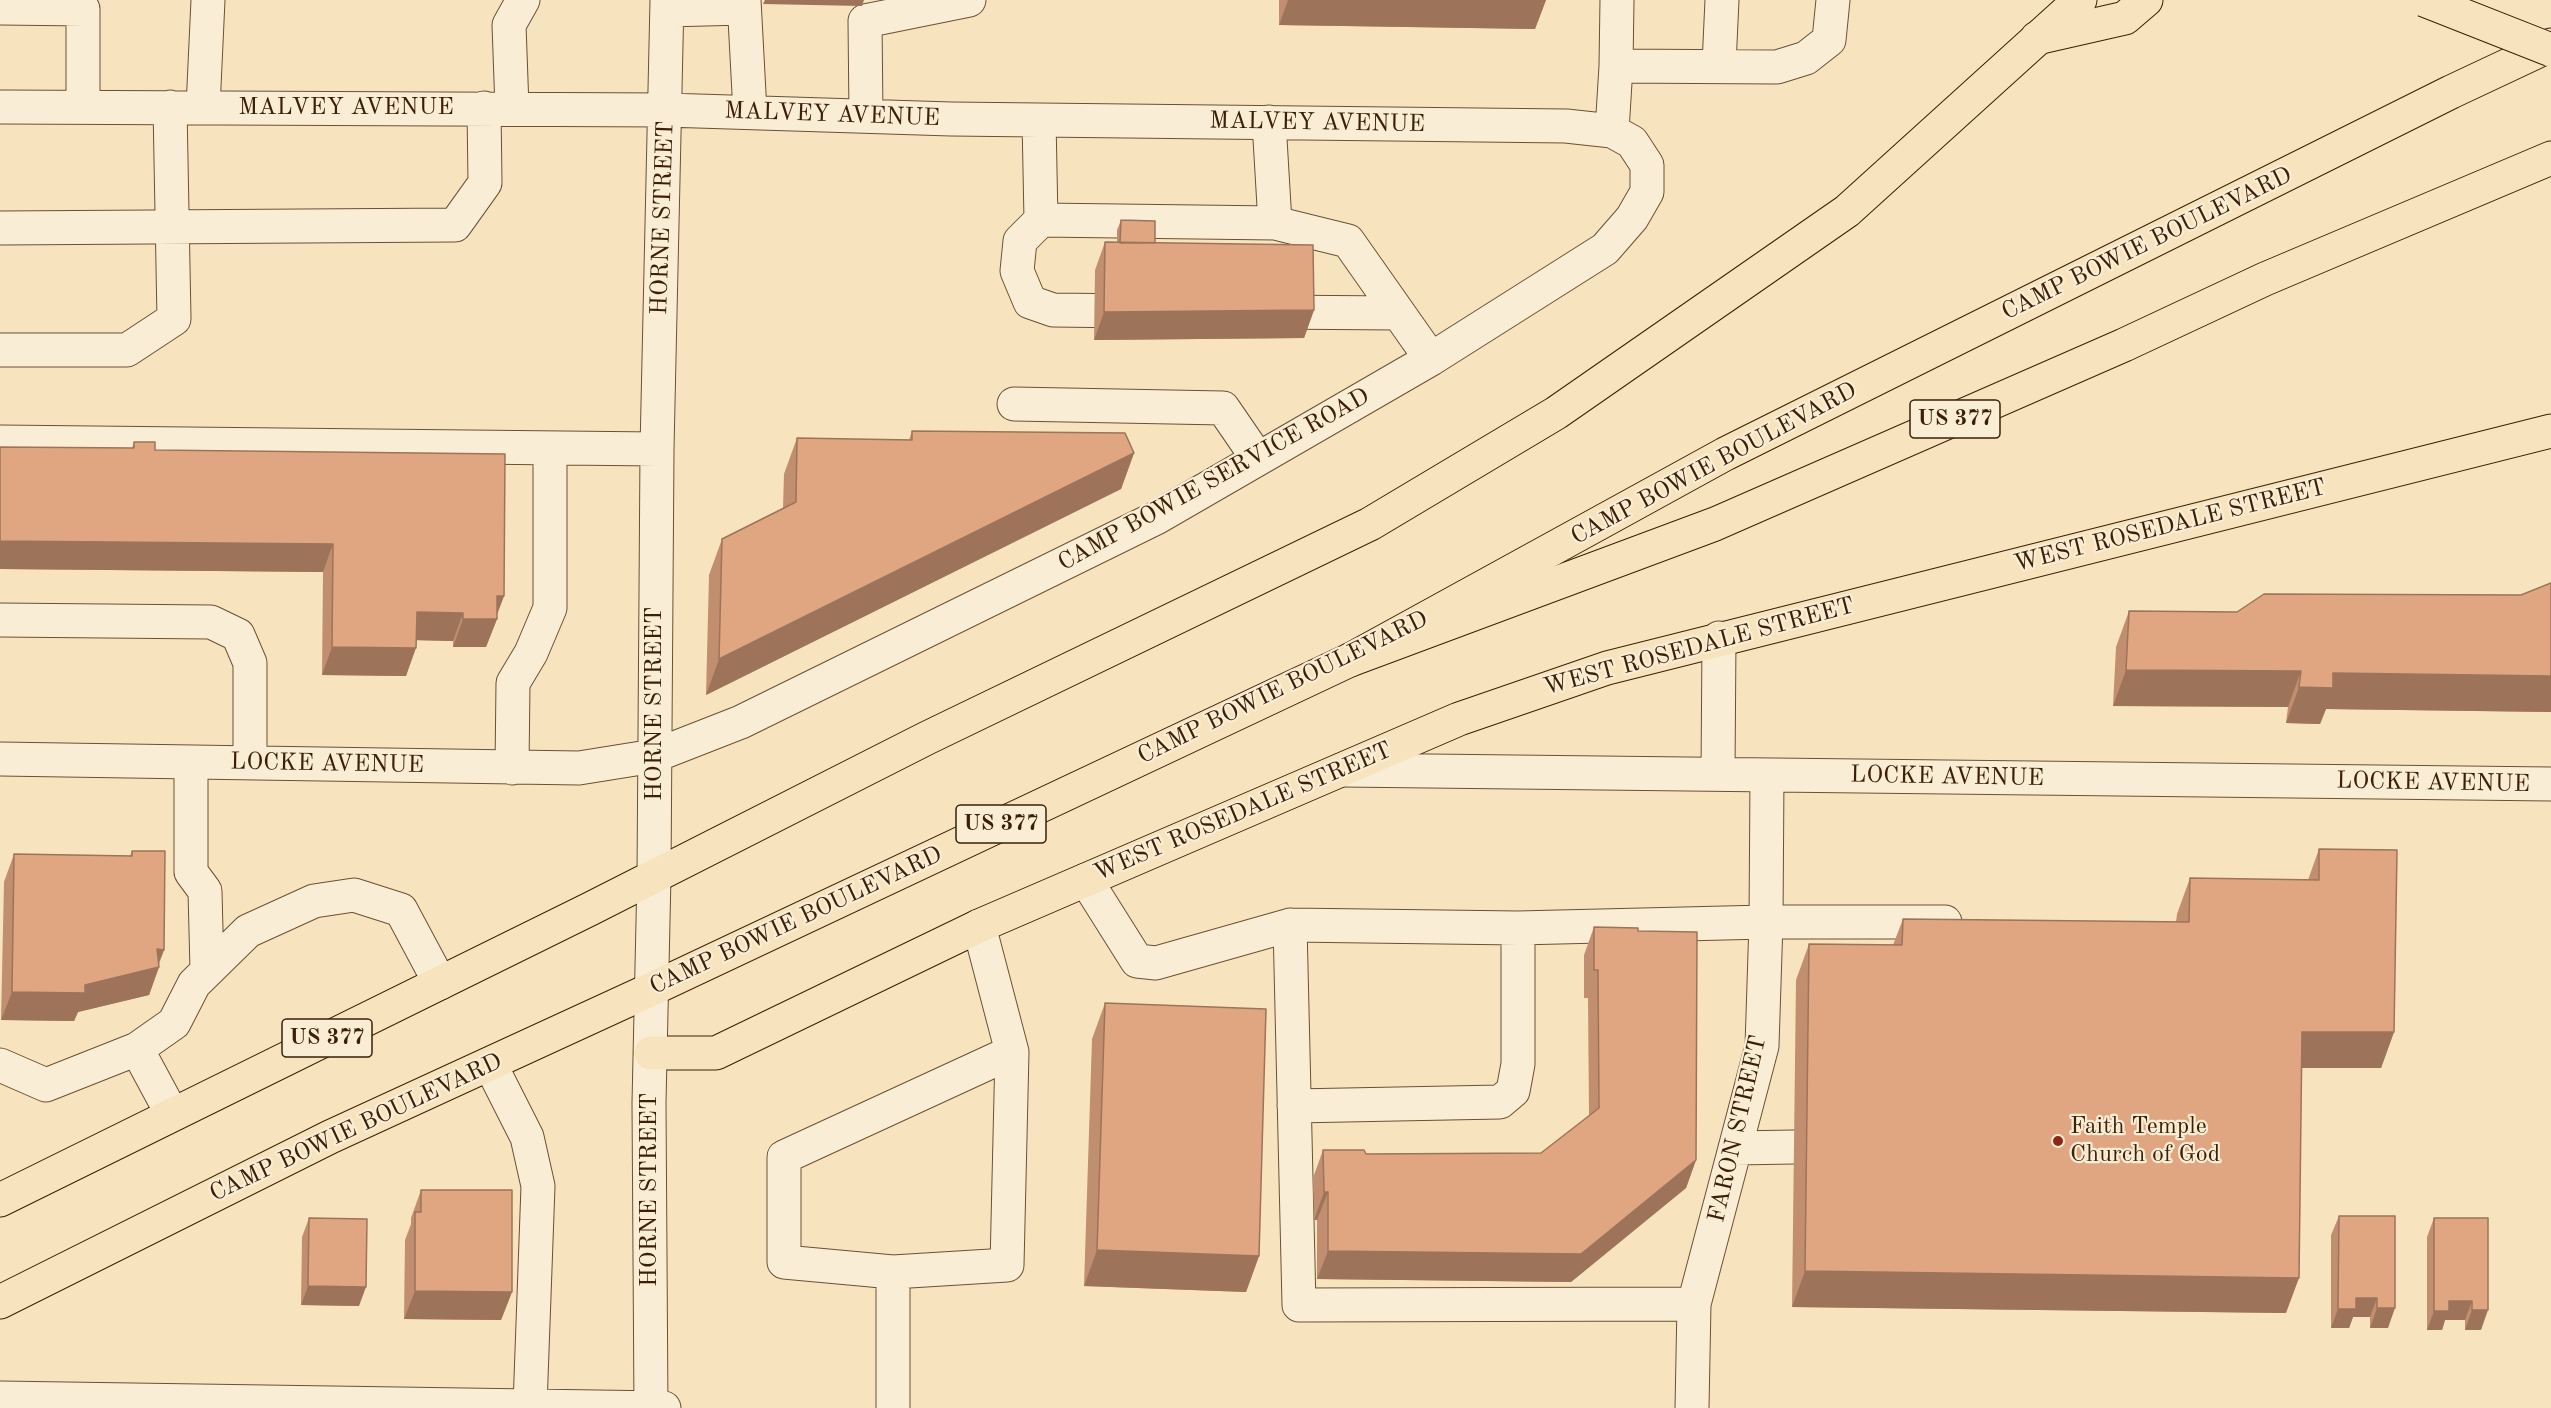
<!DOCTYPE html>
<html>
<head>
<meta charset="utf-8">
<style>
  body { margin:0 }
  canvas { display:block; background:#f7e4be }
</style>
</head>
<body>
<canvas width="2551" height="1408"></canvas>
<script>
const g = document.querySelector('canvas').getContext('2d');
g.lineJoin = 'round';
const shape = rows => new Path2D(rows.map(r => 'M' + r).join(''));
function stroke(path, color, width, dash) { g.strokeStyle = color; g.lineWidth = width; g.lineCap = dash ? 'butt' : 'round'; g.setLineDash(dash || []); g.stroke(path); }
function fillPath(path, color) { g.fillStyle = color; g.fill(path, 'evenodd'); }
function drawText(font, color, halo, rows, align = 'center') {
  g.font = font + ' "Old Standard TT",serif'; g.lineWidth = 4.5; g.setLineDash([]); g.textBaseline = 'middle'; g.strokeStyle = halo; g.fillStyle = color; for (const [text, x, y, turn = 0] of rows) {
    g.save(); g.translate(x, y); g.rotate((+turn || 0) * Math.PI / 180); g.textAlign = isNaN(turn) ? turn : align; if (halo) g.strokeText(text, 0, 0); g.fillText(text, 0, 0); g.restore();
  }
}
const minor = shape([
  [744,0,750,112],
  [0,8,83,9,83,107],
  [667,10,744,8],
  [1719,65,1722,0],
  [1616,66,1777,67,1806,58,1829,40,1833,0],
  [0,107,666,110,951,119,1566,126,1612,131,1632,142,1647,165,1647,192,1632,218,1605,249,1431,359,1156,518,741,722,654,756,579,768,0,759],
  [203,108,208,0],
  [512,108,509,25,523,0],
  [866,116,865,21,969,0],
  [1039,120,1041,220,1275,223,1348,241,1431,359],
  [1269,122,1275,223],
  [1612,131,1616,66,1617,0],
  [1041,220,1020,241,1017,271,1030,302,1053,310,1137,311],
  [0,228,455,225,485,183,484,108],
  [1267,312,1398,313],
  [0,350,127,350,174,319,170,107],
  [1014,404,1223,408,1258,459],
  [0,442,657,449],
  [0,620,211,622,238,635,250,663,250,762],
  [191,762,191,872,205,891,207,970],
  [512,768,513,683,531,653,550,608,550,448],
  [1342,770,2551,784],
  [1718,774,1719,638],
  [1086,880,1137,961,1156,963,1290,925,1299,1305,1694,1304],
  [1290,925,1518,928,1766,922,1945,922],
  [490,1064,527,1137,538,1186,530,1406],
  [0,1065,46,1085,137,1049],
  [1294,1106,1500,1102,1513,1091,1518,1064,1518,928],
  [172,1114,137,1049,174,1023,194,984,248,931,314,901,354,895,401,910,440,983],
  [1735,1148,1794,1147],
  [893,1272,1007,1265,1012,1052],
  [0,1398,664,1408],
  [651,1408,649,1103,654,876,657,449,667,0],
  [893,1408,893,1272,784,1262,784,1157,1012,1052,979,926],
  [1692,1408,1694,1304,1762,1046,1766,922,1767,775]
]);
const major = shape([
  [651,1053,716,1053,979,926,1459,719,1607,668,2551,431],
  [0,1200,590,909,927,738,1370,524,1556,413,1847,211,2080,0],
  [0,1302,330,1137,652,989,1350,660,1725,454,2451,92,2551,45]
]);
const highway = shape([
  [2037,38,2125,18,2146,0],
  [1350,660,1715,524,2124,345,2265,279,2551,158]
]);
const majorBridge = shape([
  [2424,0,2551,50]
]);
const wall = shape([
  [1279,0,1546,0,1535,29,1279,25],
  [1121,220,1155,243,1314,310,1304,338,1094,340,1095,270,1105,242,1117,243,1117,230],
  [912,431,1134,453,1121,489,706,695,709,575,722,539,783,508,784,474,797,438,909,440],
  [134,442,155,450,504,596,497,615,497,619,486,647,453,647,453,641,416,640,406,676,322,675,323,572,0,569,0,447,132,448],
  [2551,583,2551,712,2326,709,2320,724,2286,723,2288,707,2113,706,2116,647,2129,611,2237,612,2521,595],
  [2319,849,2394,1032,2381,1068,2301,1068,2286,1313,1792,1307,1796,980,1809,944,1893,945,1903,919,2176,922,2177,914,2190,878,2308,880],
  [132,851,164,950,159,964,159,967,149,995,78,1012,74,1021,1,1020,4,882,14,854,130,856],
  [1594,927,1696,1160,1686,1188,1571,1282,1317,1279,1317,1220,1314,1220,1313,1178,1323,1150,1366,1154,1541,1153,1589,1116,1588,998,1584,998,1584,955],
  [1105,1003,1259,1256,1246,1292,1084,1286,1092,1039],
  [421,1190,512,1292,501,1320,404,1319,405,1240,411,1224,411,1218],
  [2339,1216,2395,1216,2388,1328,2370,1328,2370,1317,2353,1317,2349,1328,2331,1328,2331,1235],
  [309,1218,359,1306,301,1305,302,1237],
  [2434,1218,2488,1218,2481,1330,2465,1330,2465,1320,2445,1320,2442,1330,2427,1330,2427,1237]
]);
const shadedWall = shape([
  [765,0,864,0,862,6,763,4],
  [1288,0,1546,0,1535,29,1279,25],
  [1314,310,1304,338,1094,340,1104,312],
  [1134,453,1121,489,706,695,719,659],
  [0,541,333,544,323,572,0,569],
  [497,596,504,596,495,619,497,619,486,647,453,647,463,619],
  [417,612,463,613,453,641,407,640],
  [332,647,416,648,406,676,322,675],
  [2126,670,2301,671,2288,707,2113,706],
  [2333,673,2551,676,2551,712,2326,709,2320,724,2286,723,2299,687],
  [157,949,164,950,157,967,159,967,149,995,78,1012,74,1021,1,1020,12,992,85,985],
  [2302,1032,2394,1032,2381,1068,2288,1068],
  [1696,1160,1686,1188,1571,1282,1317,1279,1328,1251],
  [1324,1192,1328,1192,1317,1220,1314,1220],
  [1097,1250,1259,1256,1246,1292,1084,1286],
  [1805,1271,2299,1278,2286,1313,1792,1307],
  [308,1286,366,1287,359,1306,301,1305],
  [415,1291,512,1292,501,1320,404,1319],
  [2356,1298,2377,1298,2370,1317,2353,1317,2349,1328,2331,1328,2338,1309],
  [2449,1301,2472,1301,2465,1320,2445,1320,2442,1330,2427,1330,2434,1311],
  [2377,1308,2395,1308,2388,1328,2370,1328],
  [2472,1310,2488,1310,2481,1330,2465,1330]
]);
const building = shape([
  [1121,220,1155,221,1155,243,1120,243,1121,220],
  [1105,242,1313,245,1314,310,1104,312,1105,242],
  [912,431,1125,433,1134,453,719,659,722,539,796,502,797,438,912,440,912,431],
  [134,442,155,442,155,450,505,454,504,596,497,596,497,619,463,619,463,613,417,612,416,648,332,647,333,544,0,541,0,447,134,448,134,442],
  [2551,583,2551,676,2333,673,2333,688,2299,687,2301,671,2126,670,2129,611,2237,612,2264,594,2521,595,2551,583],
  [2319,849,2397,850,2394,1032,2302,1032,2299,1278,1805,1271,1809,944,1902,945,1903,919,2189,922,2190,878,2319,880,2319,849],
  [132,851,165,851,164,950,157,949,159,967,85,985,85,993,12,992,14,854,132,856,132,851],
  [1594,927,1638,928,1638,931,1697,932,1696,1160,1581,1254,1328,1251,1328,1192,1324,1192,1323,1150,1364,1150,1366,1154,1541,1153,1599,1108,1598,970,1594,970,1594,927],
  [1105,1003,1266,1009,1259,1256,1097,1250,1105,1003],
  [421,1190,512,1190,512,1292,415,1291,415,1212,421,1212,421,1190],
  [2339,1216,2395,1216,2395,1308,2377,1308,2377,1298,2356,1298,2356,1309,2338,1309,2339,1216],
  [309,1218,367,1219,366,1287,308,1286,309,1218],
  [2434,1218,2488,1218,2488,1310,2472,1310,2472,1301,2449,1301,2449,1311,2434,1311,2434,1218]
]);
const markers = [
  [2058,1141,6,"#8f2418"]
];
const shields = [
  [1955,419,90],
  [1001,824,90],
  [327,1038,90]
];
const shieldNames = [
  ["US 377",1955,419],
  ["US 377",1001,824],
  ["US 377",327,1038]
];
const streetNames = [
  ["MALVEY AVENUE",346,108],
  ["MALVEY AVENUE",832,115,2],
  ["MALVEY AVENUE",1317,123,1],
  ["HORNE STREET",663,218,-88],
  ["CAMP BOWIE BOULEVARD",2147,244,-26],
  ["CAMP BOWIE BOULEVARD",1714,464,-28],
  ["CAMP BOWIE SERVICE ROAD",1214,480,-29],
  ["WEST ROSEDALE STREET",2170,526,-14],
  ["WEST ROSEDALE STREET",1699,647,-15],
  ["CAMP BOWIE BOULEVARD",1283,688,-26],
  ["HORNE STREET",655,704,-90],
  ["LOCKE AVENUE",327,764,1],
  ["LOCKE AVENUE",1947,777,1],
  ["LOCKE AVENUE",2433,783,1],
  ["WEST ROSEDALE STREET",1243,812,-23],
  ["CAMP BOWIE BOULEVARD",796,921,-25],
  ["CAMP BOWIE BOULEVARD",356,1128,-25],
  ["FARON STREET",1738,1129,-77],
  ["HORNE STREET",650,1190,-90]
];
const poiNames = [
  ["Faith Temple",2070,1127],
  ["Church of God",2070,1155]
];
stroke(minor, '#6a5034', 35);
stroke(major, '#3b1f06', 35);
stroke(highway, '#3b1f06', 35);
stroke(minor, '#faedd5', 33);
stroke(major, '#f7e4be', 33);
stroke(highway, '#f7e4be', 33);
stroke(majorBridge, '#3b1f06', 35, []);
stroke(majorBridge, '#f7e4be', 33);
fillPath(wall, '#c18f6f');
fillPath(shadedWall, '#9d745a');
fillPath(building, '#e0a681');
stroke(building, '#9d745a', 1.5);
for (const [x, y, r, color] of markers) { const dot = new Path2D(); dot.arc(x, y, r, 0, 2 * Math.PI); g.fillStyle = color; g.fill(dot); stroke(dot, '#faedd5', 2); }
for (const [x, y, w] of shields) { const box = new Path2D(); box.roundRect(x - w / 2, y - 19, w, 38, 4.5); g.fillStyle = '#faedd5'; g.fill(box); stroke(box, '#3b1f06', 1.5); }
drawText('bold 22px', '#3b1f06', null, shieldNames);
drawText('24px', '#3b1f06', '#faedd5', streetNames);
drawText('24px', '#3b1f06', '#faedd5', poiNames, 'left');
</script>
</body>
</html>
